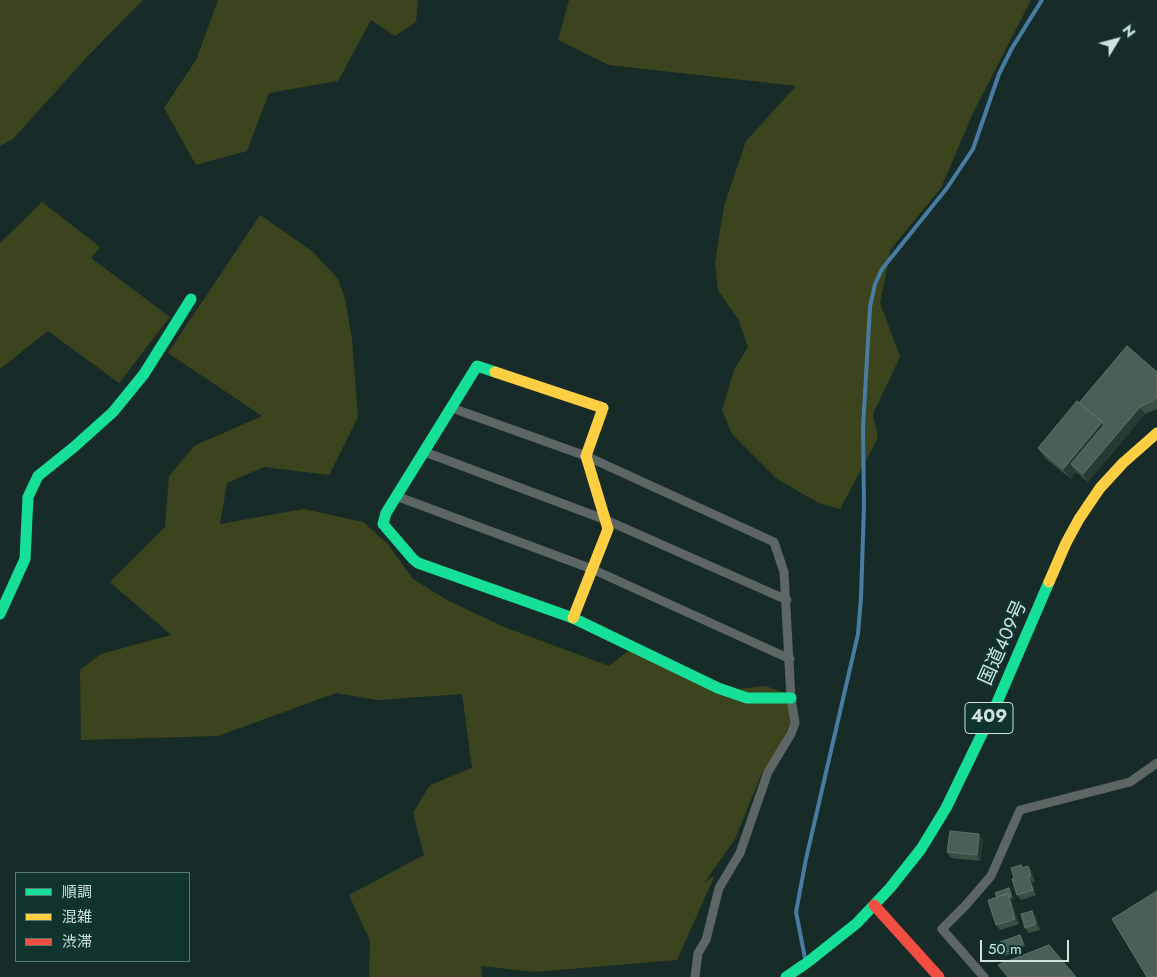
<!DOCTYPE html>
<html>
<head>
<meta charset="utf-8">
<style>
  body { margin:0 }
  #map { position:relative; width:1157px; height:977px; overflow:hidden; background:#172c28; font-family:Jost,"Noto Sans JP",sans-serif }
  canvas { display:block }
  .legend { position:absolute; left:15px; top:872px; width:175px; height:90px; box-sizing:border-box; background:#0f342e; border:1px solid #5c7a74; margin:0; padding:6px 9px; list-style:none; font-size:15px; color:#cfe2de }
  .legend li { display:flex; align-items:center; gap:10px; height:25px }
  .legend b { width:25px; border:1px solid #5c7a74 }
  .north { position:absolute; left:1092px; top:15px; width:50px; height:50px; -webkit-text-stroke:4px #0f342e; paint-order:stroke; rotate:53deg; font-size:14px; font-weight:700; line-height:20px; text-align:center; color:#cfe2de }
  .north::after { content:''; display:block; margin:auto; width:18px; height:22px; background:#cfe2de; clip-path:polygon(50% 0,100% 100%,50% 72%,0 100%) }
  .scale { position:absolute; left:980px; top:940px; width:89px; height:22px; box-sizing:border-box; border:2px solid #cfe2de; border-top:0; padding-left:6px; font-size:15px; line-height:18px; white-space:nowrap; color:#cfe2de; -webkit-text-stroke:4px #0f342e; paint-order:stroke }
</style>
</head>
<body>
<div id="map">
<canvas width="1157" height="977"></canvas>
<ul class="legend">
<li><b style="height:6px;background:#16e098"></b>順調</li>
<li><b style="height:6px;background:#ffcf43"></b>混雑</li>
<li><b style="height:6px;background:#f24e42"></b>渋滞</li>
</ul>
<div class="north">N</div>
<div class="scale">50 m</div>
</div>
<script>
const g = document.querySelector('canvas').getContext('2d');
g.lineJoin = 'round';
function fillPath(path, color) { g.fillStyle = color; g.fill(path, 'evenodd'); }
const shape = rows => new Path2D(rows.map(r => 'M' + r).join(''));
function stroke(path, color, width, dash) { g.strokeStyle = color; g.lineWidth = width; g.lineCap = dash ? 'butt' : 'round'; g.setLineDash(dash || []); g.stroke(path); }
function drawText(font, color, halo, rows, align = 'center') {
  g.font = font + ' Jost,"Noto Sans JP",sans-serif'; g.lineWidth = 5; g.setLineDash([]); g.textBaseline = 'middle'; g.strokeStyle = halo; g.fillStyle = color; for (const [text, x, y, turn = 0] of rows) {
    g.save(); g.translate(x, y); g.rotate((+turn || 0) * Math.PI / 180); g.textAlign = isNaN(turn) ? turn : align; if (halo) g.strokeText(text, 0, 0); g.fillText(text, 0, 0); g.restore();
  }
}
const green = shape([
  [0,0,143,0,86,58,13,139,0,146],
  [218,0,418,0,416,22,395,36,371,20,338,81,269,93,247,151,196,165,164,108,196,60],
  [569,0,1031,0,973,113,941,188,891,249,880,303,900,357,873,414,878,438,840,509,819,503,777,479,732,434,722,410,734,370,748,347,738,319,718,290,715,263,724,206,746,141,796,86,609,65,558,40],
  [42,202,100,247,91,258,170,317,119,383,48,331,0,369,0,243],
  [260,215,312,251,338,279,345,299,352,339,358,417,329,475,264,467,227,483,220,524,304,509,363,522,388,544,413,579,447,600,504,627,609,666,637,644,729,690,766,686,792,696,793,717,778,751,761,775,735,839,704,883,715,875,677,960,535,972,481,966,482,977,369,977,370,941,349,895,424,855,413,813,430,785,472,768,462,694,378,700,336,693,218,736,81,740,80,670,101,654,171,635,110,582,165,527,169,476,194,446,262,416,168,353]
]);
const stream = shape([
  [805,958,796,912,806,859,858,634,861,598,864,506,863,427,870,307,875,284,882,269,947,188,973,149,999,74,1012,48,1042,0]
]);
const street = shape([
  [452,408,586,456,774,542,784,572,791,698,795,723,791,734,768,772,740,853,719,888,706,940,698,953,695,977],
  [425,452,606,520,787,600],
  [396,496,592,569,790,659],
  [984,977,942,929,965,906,991,876,1020,810,1130,782,1157,763]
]);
const fast = shape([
  [495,372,477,366,386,513,383,524,413,559,418,563,573,618,718,688,747,698,791,698],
  [0,614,25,559,28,497,38,476,74,447,113,412,144,374,191,299],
  [786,977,808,962,857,923,890,888,921,849,946,808,996,705,1049,582]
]);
const slow = shape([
  [495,372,603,408,586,456,608,529,573,618],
  [1049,582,1066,543,1079,519,1100,488,1123,463,1157,433]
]);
const jam = shape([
  [874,905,939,977]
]);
const wall = shape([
  [1157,372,1157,409,1145,414,1088,482,1076,472,1071,479,1045,458,1038,448,1079,403],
  [983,840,980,861,951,858,947,852],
  [1028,866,1032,871,1035,881,1032,882,1036,895,1021,900,1017,895,1014,878,1023,867],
  [1009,888,1011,891,1013,899,1011,899,1019,924,1000,930,996,925,997,897],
  [1036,916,1040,930,1029,933,1025,928],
  [1020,935,1022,938,1025,946,1013,950,1014,953,1005,956,1003,953]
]);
const shadedWall = shape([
  [1140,407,1145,414,1088,482,1083,474],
  [1102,422,1109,433,1071,464,1076,472,1071,479,1063,469],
  [979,834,983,840,980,861,977,855],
  [1028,866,1032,871,1035,881,1031,876],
  [1028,876,1032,882,1036,895,1033,890],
  [1008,894,1011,899,1019,924,1015,919],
  [1032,911,1036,916,1040,930,1036,924]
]);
const building = shape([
  [1127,346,1157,372,1157,398,1140,407,1083,474,1071,464,1104,425,1102,422,1079,403,1127,346],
  [1077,401,1102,422,1063,469,1038,448,1077,401],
  [950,831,979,834,977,855,947,852,950,831],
  [1021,865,1022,868,1028,866,1031,876,1028,876,1033,890,1017,895,1012,879,1014,878,1011,868,1021,865],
  [1009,888,1011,896,1010,897,1008,894,997,897,995,893,1009,888],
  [1157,891,1157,977,1147,977,1112,919,1157,891],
  [1008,894,1015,919,996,925,988,900,1008,894],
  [1032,911,1036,924,1025,928,1021,914,1032,911],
  [1020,935,1023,944,1011,947,1012,950,1003,953,1000,942,1020,935],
  [1049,945,1076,977,1008,977,998,965,1049,945]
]);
const shields = [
  [989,718,48]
];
const shieldNames = [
  ["409",989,718]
];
const streetNames = [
  ["国道409号",1004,643,-66]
];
fillPath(green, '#3c441d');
stroke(stream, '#497ca2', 4);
stroke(street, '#5d6565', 9);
stroke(fast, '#16e098', 11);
stroke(slow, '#ffcf43', 11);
stroke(jam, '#f24e42', 11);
fillPath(wall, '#3c4f45');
fillPath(shadedWall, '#273a33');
fillPath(building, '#4c5f56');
stroke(building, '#60736b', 1);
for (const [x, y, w] of shields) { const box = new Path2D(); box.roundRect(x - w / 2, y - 15.5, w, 31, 4); g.fillStyle = '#0f342e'; g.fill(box); stroke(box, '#cfe2de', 1); }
drawText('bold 18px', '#cfe2de', null, shieldNames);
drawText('19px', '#cfe2de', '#0f342e', streetNames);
</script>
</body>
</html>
